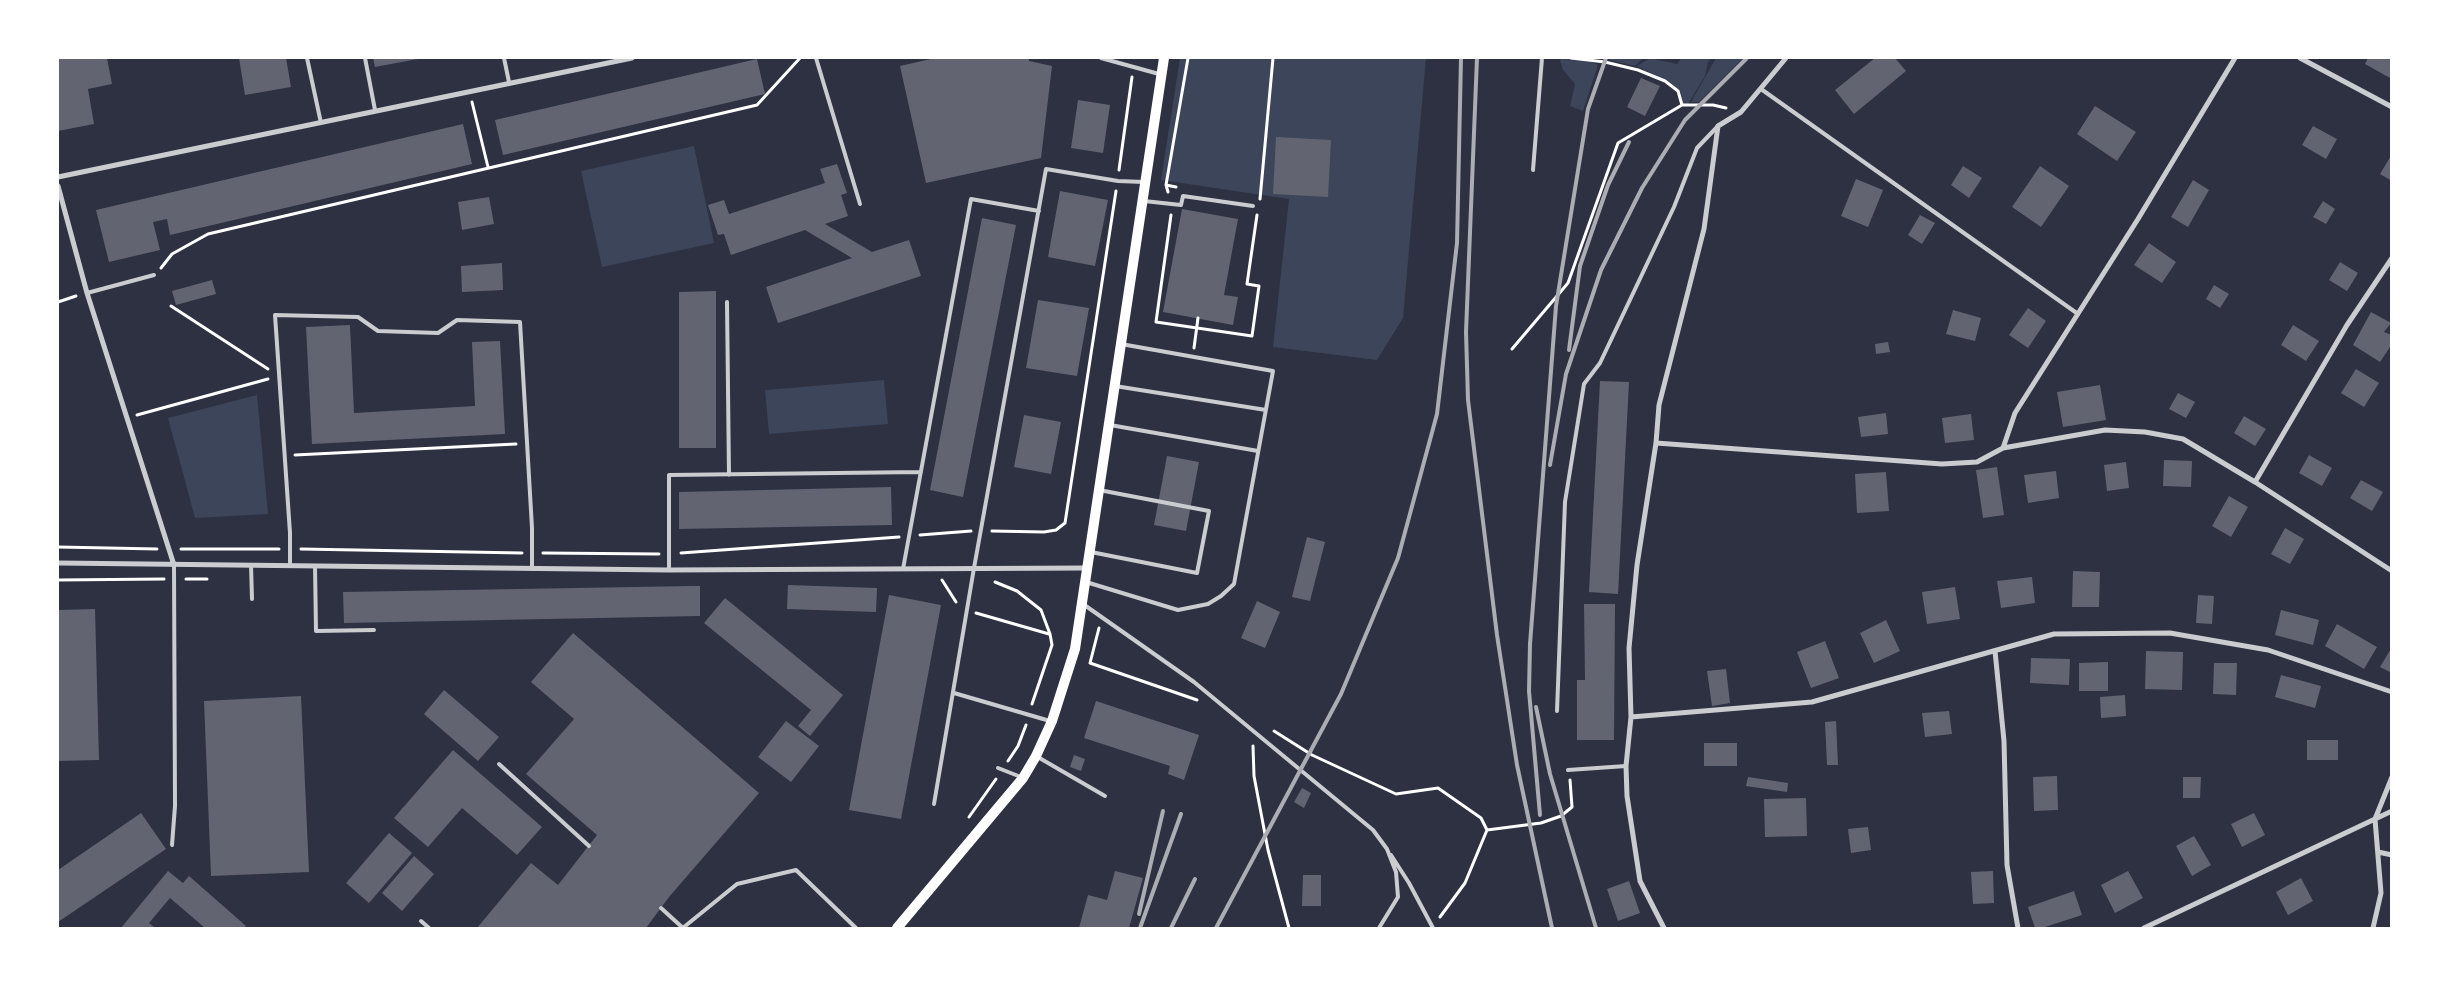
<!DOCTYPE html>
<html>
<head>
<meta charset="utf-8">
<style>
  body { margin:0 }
  #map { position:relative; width:2449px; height:986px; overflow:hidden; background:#2d3142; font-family:"IBM Plex Sans",sans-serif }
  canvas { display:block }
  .frame { position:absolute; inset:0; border:59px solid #fff; pointer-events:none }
</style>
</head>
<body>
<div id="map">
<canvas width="2449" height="986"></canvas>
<div class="frame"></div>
</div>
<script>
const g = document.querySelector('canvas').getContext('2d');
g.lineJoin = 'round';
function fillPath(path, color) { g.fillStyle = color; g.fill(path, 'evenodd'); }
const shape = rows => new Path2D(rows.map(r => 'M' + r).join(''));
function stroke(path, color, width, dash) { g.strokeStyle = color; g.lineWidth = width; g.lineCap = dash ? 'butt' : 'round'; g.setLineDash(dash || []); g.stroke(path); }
const green = shape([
  [1180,58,1426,58,1403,318,1377,360,1273,347,1289,199,1161,180],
  [1562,58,1582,58,1598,65,1583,111,1570,106,1575,84,1563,70,1560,60],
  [1610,58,1643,58,1635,66,1609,60],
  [1650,58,1677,64,1681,58,1712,58,1708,62,1705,76,1688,104,1682,104,1679,91,1665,80,1637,66],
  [1716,58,1743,58,1699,102,1691,102],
  [694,146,714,243,602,267,581,171],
  [884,380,888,424,769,434,765,390],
  [257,395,268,514,195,518,168,418]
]);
const building = shape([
  [58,58,107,58,112,84,88,89,94,124,58,131],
  [239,58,286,58,291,87,245,95],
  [373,58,423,58,375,67],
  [935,58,1029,58,1029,61,1052,66,1041,158,926,183,900,66],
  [1875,58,1895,58,1906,71,1854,114,1835,90],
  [2368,58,2392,58,2390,78,2365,64],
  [757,59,765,94,503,155,495,120],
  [1641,78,1660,86,1645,116,1627,107],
  [1078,100,1110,105,1103,153,1071,148],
  [2095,106,2136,132,2117,161,2077,134],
  [463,124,472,164,170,235,167,219,153,222,160,250,109,262,96,210],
  [2313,126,2337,139,2326,159,2302,145],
  [1276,137,1331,140,1328,197,1273,194],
  [2392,154,2392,181,2380,174],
  [837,164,847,193,841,195,848,216,825,224,872,252,909,240,921,276,778,323,766,287,852,258,805,230,731,255,724,234,718,235,708,205,724,200,729,214,825,183,820,169],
  [1963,166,1982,178,1969,198,1951,185],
  [2040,166,2069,186,2041,227,2012,207],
  [1856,179,1883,190,1868,227,1841,216],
  [2193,180,2209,190,2188,227,2171,217],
  [1060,191,1108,200,1095,266,1048,257],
  [489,197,494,224,462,230,458,202],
  [2323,201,2335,209,2326,224,2313,217],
  [1182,209,1238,219,1224,295,1238,297,1233,325,1163,312],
  [1920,215,1935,223,1922,244,1908,235],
  [982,218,1016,225,963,497,930,490],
  [2149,243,2176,262,2162,283,2134,265],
  [2340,262,2358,273,2347,291,2329,280],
  [502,263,503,290,462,292,461,266],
  [212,280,216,294,176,305,172,291],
  [2214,285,2229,294,2220,308,2206,299],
  [716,291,716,448,679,448,679,292],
  [1038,300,1089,308,1077,376,1026,368],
  [2028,308,2046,321,2028,348,2009,335],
  [1953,310,1981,318,1975,341,1946,334],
  [2371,312,2391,323,2384,332,2392,335,2392,344,2380,362,2353,345],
  [350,325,354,413,475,406,472,342,500,341,505,434,312,444,306,327],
  [2293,325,2319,341,2306,361,2281,345],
  [1888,342,1890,352,1876,354,1875,344],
  [2356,369,2379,383,2364,407,2341,393],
  [1600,381,1629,382,1618,594,1589,592],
  [2100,385,2106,420,2063,427,2057,392],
  [2178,393,2195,402,2186,418,2169,409],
  [1886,413,1888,434,1861,437,1858,417],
  [1971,414,1974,440,1945,443,1942,418],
  [1024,415,1061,422,1051,474,1014,467],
  [2244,416,2266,429,2255,446,2234,433],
  [2309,455,2332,468,2322,486,2299,473],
  [1167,456,1199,462,1186,531,1154,525],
  [2164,460,2192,461,2191,487,2163,486],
  [2126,462,2129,488,2107,491,2104,465],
  [1997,467,2004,515,1983,518,1976,470],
  [2056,471,2059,498,2028,503,2024,475],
  [1886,472,1889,511,1857,513,1855,474],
  [2361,480,2383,492,2372,511,2350,498],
  [891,487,892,525,679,529,679,492],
  [2229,496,2248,507,2231,537,2212,526],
  [2285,528,2304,539,2290,564,2271,554],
  [1307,537,1325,542,1310,601,1292,597],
  [2073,571,2100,572,2099,607,2072,607],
  [2032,577,2035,603,2001,608,1997,581],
  [788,585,877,588,876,612,787,609],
  [692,586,700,586,700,616,344,623,343,592],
  [1955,587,1960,619,1927,624,1922,592],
  [889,595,941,605,901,819,849,810],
  [2198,595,2214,596,2212,624,2196,623],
  [725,598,843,695,810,736,798,726,811,710,704,623],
  [1257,601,1280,612,1265,648,1241,638],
  [1584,604,1615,604,1614,740,1577,740,1577,680,1585,680],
  [95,609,99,760,58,761,58,610],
  [2281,610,2319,620,2313,645,2275,635],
  [1886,620,1900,651,1874,663,1860,633],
  [2337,624,2377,647,2364,669,2325,646],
  [573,633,759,793,669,897,646,928,477,928,531,863,558,885,597,835,526,774,574,719,531,682],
  [1825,641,1839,678,1811,688,1797,652],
  [2392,647,2392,673,2380,667],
  [2146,651,2183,652,2182,690,2145,689],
  [2031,658,2070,659,2069,685,2030,683],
  [2108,662,2108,691,2079,691,2079,663],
  [2214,663,2237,663,2236,695,2213,694],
  [1726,669,1730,703,1712,706,1707,671],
  [2281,675,2321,686,2315,708,2275,697],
  [444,690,499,737,478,761,424,714],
  [2125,695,2126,716,2101,718,2100,697],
  [301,696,309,872,211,876,204,701],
  [1096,701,1199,735,1184,780,1168,774,1170,766,1084,738],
  [1949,711,1952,734,1925,737,1922,713],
  [786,721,819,746,791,782,758,757],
  [1836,721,1838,765,1827,765,1825,722],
  [2307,740,2338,740,2338,760,2307,760],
  [1704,743,1737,743,1737,766,1704,766],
  [453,750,542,827,517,855,462,808,428,847,394,818],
  [1074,755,1085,759,1081,771,1070,767],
  [2057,776,2058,810,2034,811,2033,777],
  [1748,777,1788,783,1787,792,1746,786],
  [2183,777,2201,777,2200,798,2183,798],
  [1302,788,1311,793,1304,808,1294,802],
  [1806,798,1807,836,1765,837,1764,799],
  [141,813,166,849,58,922,58,870],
  [2254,813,2265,835,2242,847,2231,824],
  [1868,827,1871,850,1851,853,1848,829],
  [389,833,412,853,369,903,346,883],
  [2194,836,2211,865,2192,876,2176,846],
  [414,856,434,874,402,911,382,893],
  [168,871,183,883,189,876,246,926,243,928,205,928,170,898,149,923,155,928,121,928],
  [1115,871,1143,878,1129,928,1079,928,1088,895,1107,900],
  [1993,871,1994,903,1973,904,1971,872],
  [2128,871,2143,898,2115,913,2101,885],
  [1303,875,1321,875,1321,906,1302,906],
  [2301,878,2313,901,2288,915,2276,892],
  [1629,881,1640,913,1618,921,1607,889],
  [2074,891,2082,915,2042,928,2035,928,2028,907]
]);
const path = shape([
  [1571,58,1605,62,1638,70,1665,81,1678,91,1682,105],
  [472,102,488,167],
  [1119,170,1132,77],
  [1166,185,1168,192],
  [1176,187,1166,185,1188,58],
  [1260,199,1273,58],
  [1171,215,1156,322,1252,336,1259,286,1247,284,1257,215],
  [161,268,172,254,208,234,757,105,800,58],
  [58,302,76,296],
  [171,306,268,369],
  [1194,348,1198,318],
  [1512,349,1568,283,1618,143,1682,105,1713,105,1726,108],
  [137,415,268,379],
  [295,455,516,444],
  [992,531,1044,532,1056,530,1065,523,1116,191],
  [920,535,971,531],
  [58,547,157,549],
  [181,549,279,549],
  [301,549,522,553],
  [543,553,659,554],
  [681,553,899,537],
  [186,579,207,579],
  [58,580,164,579],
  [942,580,956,602],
  [995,582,1017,591,1041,610,1050,634,1052,645,1032,704],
  [976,613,1049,634],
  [1099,628,1090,663,1197,700],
  [1274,731,1312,755,1396,794,1438,788,1481,818,1487,830],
  [1253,746,1254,776,1268,850,1289,928],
  [1008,761,1018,746,1026,725],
  [969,817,996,779],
  [1440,917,1465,883,1487,830,1541,823,1561,816,1572,807,1570,780]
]);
const service = shape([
  [307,58,321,123],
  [365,58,375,110],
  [504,58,509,82],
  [816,58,860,204],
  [1101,58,1159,74],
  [1761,89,2078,314],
  [1533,170,1542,58],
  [1144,201,1181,205,1183,196,1253,206],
  [87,293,154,275],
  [727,302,729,475],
  [1115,386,1266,410],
  [1110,425,1258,451],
  [1091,552,1197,573,1209,511,1099,490],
  [251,565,252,599],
  [290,566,290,533,275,315,358,317,378,331,438,333,457,320,520,322,532,528,532,569],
  [315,566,316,631,374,630],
  [903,569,971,199,1039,211],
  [669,570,669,475,921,472],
  [1086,582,1178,610,1208,604,1221,596,1234,584,1273,371,1121,344],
  [1083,604,1194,682,1373,830,1387,849,1396,872,1398,897,1379,928],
  [954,693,1050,721],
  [1557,711,1565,502,1584,384,1600,363,1674,207,1697,148,1718,126],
  [1036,756,1105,796],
  [499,764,589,846],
  [998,768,1021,777],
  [1568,770,1626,766],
  [934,804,974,568,1046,169,1118,181,1144,182],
  [172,845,175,806,174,565],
  [1391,855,1409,883,1433,928],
  [661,908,683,928],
  [421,921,429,928],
  [684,927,737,884,796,870,856,928]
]);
const minor = shape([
  [2300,58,2392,107],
  [58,177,632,58],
  [58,186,87,293,174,565],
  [1656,443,1942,464,1977,462,2003,448,2105,430,2145,432,2183,439,2255,482,2392,571],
  [2003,448,2015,413,2138,219,2235,58],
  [2255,482,2347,325,2392,258],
  [58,563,669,570,1086,568],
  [1995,651,2004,741,2007,865,2018,928],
  [1631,717,1812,702,2054,634,2170,633,2268,650,2392,692],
  [2378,852,2392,855],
  [1664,928,1640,881,1627,796,1626,766,1631,717,1629,648,1637,565,1656,443,1659,405,1704,229,1718,126,1741,112,1786,58],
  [2144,928,2392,811],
  [2373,928,2381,893,2375,819,2392,777]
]);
const secondary = shape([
  [897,928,1023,778,1036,756,1052,721,1075,649,1164,58]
]);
const rail = shape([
  [1477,58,1466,332,1468,400,1497,635,1517,765,1552,928],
  [1569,350,1580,266,1608,185,1629,142],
  [1550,465,1566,374,1601,270,1642,188,1685,120,1747,58],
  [1536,707,1550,774,1596,928],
  [1540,815,1529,691,1530,644,1556,306,1588,109,1606,58],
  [1139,914,1163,811],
  [1140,928,1181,814],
  [1171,928,1195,879],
  [1216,928,1341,694,1398,558,1437,414,1457,243,1461,58]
]);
fillPath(green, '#3c4559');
fillPath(building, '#626471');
stroke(path, '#fff', 3);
stroke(service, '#caccd0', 4);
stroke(minor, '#caccd0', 5);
stroke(secondary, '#fff', 10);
stroke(rail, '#abadb3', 4);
</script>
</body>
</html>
